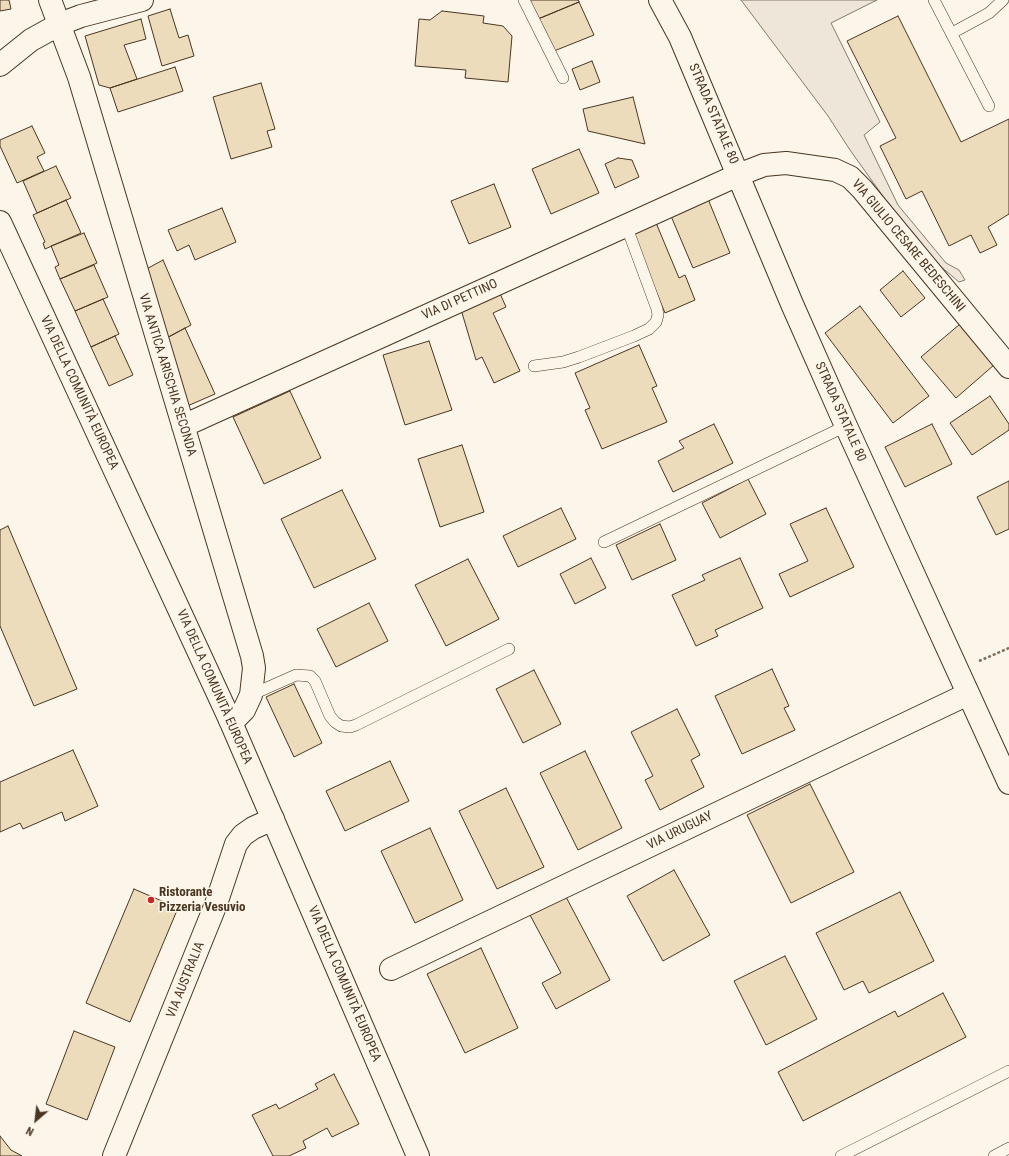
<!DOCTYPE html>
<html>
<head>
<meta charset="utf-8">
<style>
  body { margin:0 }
  #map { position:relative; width:1009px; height:1156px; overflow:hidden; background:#fbf6e9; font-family:"Roboto Condensed",sans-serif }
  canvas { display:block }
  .north { position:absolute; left:16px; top:1100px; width:40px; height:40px; -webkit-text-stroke:3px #fbf6e9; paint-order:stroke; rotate:208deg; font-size:11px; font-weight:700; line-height:16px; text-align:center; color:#4a3520 }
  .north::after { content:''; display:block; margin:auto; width:14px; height:18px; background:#4a3520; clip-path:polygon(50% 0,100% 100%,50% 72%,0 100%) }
</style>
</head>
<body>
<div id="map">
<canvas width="1009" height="1156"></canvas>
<div class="north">N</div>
</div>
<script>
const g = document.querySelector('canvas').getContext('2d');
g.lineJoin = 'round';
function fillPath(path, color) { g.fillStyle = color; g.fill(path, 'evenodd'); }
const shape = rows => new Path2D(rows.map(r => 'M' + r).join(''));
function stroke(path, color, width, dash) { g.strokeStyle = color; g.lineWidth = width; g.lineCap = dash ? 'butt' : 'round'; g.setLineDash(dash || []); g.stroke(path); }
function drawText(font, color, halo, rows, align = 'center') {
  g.font = font + ' "Roboto Condensed",sans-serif'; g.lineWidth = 3; g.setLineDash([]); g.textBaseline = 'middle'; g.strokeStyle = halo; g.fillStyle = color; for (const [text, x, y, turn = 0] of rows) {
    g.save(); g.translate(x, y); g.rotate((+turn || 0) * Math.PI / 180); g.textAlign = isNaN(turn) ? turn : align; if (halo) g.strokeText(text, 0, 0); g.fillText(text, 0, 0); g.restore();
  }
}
const green = shape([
  [741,0,877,0,831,23,880,122,864,135,898,205,946,263,959,270,965,280,959,282,939,265,905,227,850,150,828,116,741,0]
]);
const building = shape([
  [0,0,9,0,11,9,0,11,0,0],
  [529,0,578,0,579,2,538,19,529,0],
  [579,2,594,35,554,51,538,19,579,2],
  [170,9,179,38,188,35,194,56,162,66,148,16,170,9],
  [442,11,484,16,483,23,503,26,512,36,508,82,465,78,466,70,415,66,419,19,430,20,442,11],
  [898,16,961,142,1009,119,1009,214,988,227,997,245,980,253,971,235,949,246,922,191,906,199,880,146,896,138,847,41,898,16],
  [141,19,146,39,124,45,137,79,110,88,99,85,85,36,141,19],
  [592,61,600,82,580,90,572,69,592,61],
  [175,67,183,91,118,112,110,88,175,67],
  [261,83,275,129,267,131,272,147,231,159,213,97,261,83],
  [633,97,645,144,588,131,583,109,633,97],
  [32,126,45,153,37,157,44,171,17,183,0,146,0,140,32,126],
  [579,149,599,193,551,214,532,169,579,149],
  [618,158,632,160,639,177,615,188,605,164,618,158],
  [56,166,71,198,37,213,23,181,56,166],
  [494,184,511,227,469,244,451,201,494,184],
  [706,194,730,253,693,268,668,209,706,194],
  [66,200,81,233,45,249,43,243,45,242,33,215,66,200],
  [222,208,236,242,195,260,189,245,177,251,168,230,222,208],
  [654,218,679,278,685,275,695,300,665,313,630,228,654,218],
  [84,233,97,263,60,279,55,267,59,265,51,246,84,233],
  [163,260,191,325,161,341,141,272,163,260],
  [94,265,108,297,75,311,60,279,94,265],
  [903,271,925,298,901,317,880,290,903,271],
  [498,289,506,307,493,313,520,371,494,383,482,357,476,360,460,306,498,289],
  [103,299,119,334,91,347,75,311,103,299],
  [860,306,929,396,893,423,825,333,860,306],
  [960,324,994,365,956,398,921,357,960,324],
  [185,328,215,394,185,407,161,341,185,328],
  [115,336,133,375,109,386,91,347,115,336],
  [429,341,452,410,405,425,383,355,429,341],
  [639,345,657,386,652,388,667,422,602,449,585,410,590,408,575,373,639,345],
  [290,391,321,458,264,484,233,417,290,391],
  [990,396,1009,424,1009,430,972,455,950,423,990,396],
  [714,424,733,463,673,492,658,461,684,448,679,441,714,424],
  [932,424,952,464,905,487,885,447,932,424],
  [462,445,484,512,440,527,418,459,462,445],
  [748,479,766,514,720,538,702,503,748,479],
  [1009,481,1009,529,996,535,977,497,1009,481],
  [342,490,376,559,314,588,281,519,342,490],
  [561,508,576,539,518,567,503,536,561,508],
  [826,508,854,567,790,597,779,574,808,561,790,524,826,508],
  [660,524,676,560,632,580,616,545,660,524],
  [8,526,77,689,34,706,0,626,0,530,8,526],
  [591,558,606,588,575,604,560,574,591,558],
  [740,558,763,608,715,630,718,636,696,646,672,595,705,580,702,575,740,558],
  [468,559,499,619,446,646,415,585,468,559],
  [369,603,388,641,336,667,317,629,369,603],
  [772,669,789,706,784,708,795,730,742,754,715,696,772,669],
  [534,670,561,724,523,743,496,689,534,670],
  [294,684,322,743,294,757,266,697,294,684],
  [677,709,700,755,691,760,704,787,660,810,645,780,653,776,631,732,677,709],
  [73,750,98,806,65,821,62,812,23,829,20,823,0,832,0,782,73,750],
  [585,751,622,828,578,850,540,773,585,751],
  [390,761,409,801,345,831,326,791,390,761],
  [810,784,854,872,791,903,747,815,810,784],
  [506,788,544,867,497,889,459,811,506,788],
  [430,828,463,900,415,923,381,851,430,828],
  [674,870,710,935,663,961,627,896,674,870],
  [134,889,178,908,130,1022,86,1003,134,889],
  [900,892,934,961,869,993,863,981,844,990,816,933,900,892],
  [566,897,610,980,556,1009,542,983,561,973,530,915,566,897],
  [481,948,518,1028,465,1053,427,974,481,948],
  [785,956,817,1019,766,1045,734,981,785,956],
  [943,993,966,1037,803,1121,778,1072,895,1011,898,1017,943,993],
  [74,1031,115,1047,87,1120,46,1104,74,1031],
  [334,1074,359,1124,332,1137,327,1128,303,1141,306,1148,289,1156,273,1156,252,1115,276,1104,279,1109,318,1089,315,1084,334,1074],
  [0,1136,11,1150,22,1156,0,1156,0,1136]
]);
const path = shape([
  [979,661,1009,648]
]);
const service = shape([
  [524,0,563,78],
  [934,0,989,106],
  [952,33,989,13,1003,0],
  [534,366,563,362,579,357,634,336,649,329,656,322,658,315,657,309,626,225],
  [604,542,846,426],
  [251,695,296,675,310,676,315,681,330,716,335,722,341,726,350,727,356,725,509,649],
  [841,1156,1009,1071],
  [994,1156,1009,1148]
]);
const minor = shape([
  [50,0,79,77,252,656,254,668,251,695,244,710,236,718,230,720],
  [183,426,738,175,764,165,786,163,835,170,850,177,862,189,1009,367],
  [391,969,968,694],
  [114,1156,216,904,236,844,243,835,253,828,273,819]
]);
const tertiary = shape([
  [0,65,31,40,60,24,81,16,142,0],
  [0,222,230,720,418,1156]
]);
const primary = shape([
  [660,0,680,37,792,304,846,426,1009,783]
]);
const markers = [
  [151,900,4,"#c62828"]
];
const streetNames = [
  ["STRADA STATALE 80",713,114,67],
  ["VIA GIULIO CESARE BEDESCHINI",908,246,50],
  ["VIA DI PETTINO",460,300,-24],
  ["VIA ANTICA ARISCHIA SECONDA",167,375,73],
  ["VIA DELLA COMUNITÀ EUROPEA",79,393,65],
  ["STRADA STATALE 80",840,412,66],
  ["VIA DELLA COMUNITÀ EUROPEA",214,687,66],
  ["VIA URUGUAY",680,831,-26],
  ["VIA AUSTRALIA",186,980,-68],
  ["VIA DELLA COMUNITÀ EUROPEA",344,984,67]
];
const poiNames = [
  ["Ristorante",159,893],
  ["Pizzeria Vesuvio",159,908]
];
fillPath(green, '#ede6d9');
stroke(green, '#887966', 1);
fillPath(building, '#ecdcbc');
stroke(building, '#4a3520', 1);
stroke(service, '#4a3520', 12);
stroke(minor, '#4a3520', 24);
stroke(tertiary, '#4a3520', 24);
stroke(primary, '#4a3520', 24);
stroke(path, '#7f6f5c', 2.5, [3, 2]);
stroke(service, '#fbf6e9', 11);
stroke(minor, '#fbf6e9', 22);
stroke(tertiary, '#fbf6e9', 22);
stroke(primary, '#fbf6e9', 22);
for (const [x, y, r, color] of markers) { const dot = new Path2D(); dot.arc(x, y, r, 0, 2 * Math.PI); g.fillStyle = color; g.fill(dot); stroke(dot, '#fbf6e9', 1.5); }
drawText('13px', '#4a3520', '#fbf6e9', streetNames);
drawText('bold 13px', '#4a3520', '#fbf6e9', poiNames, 'left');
</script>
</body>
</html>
